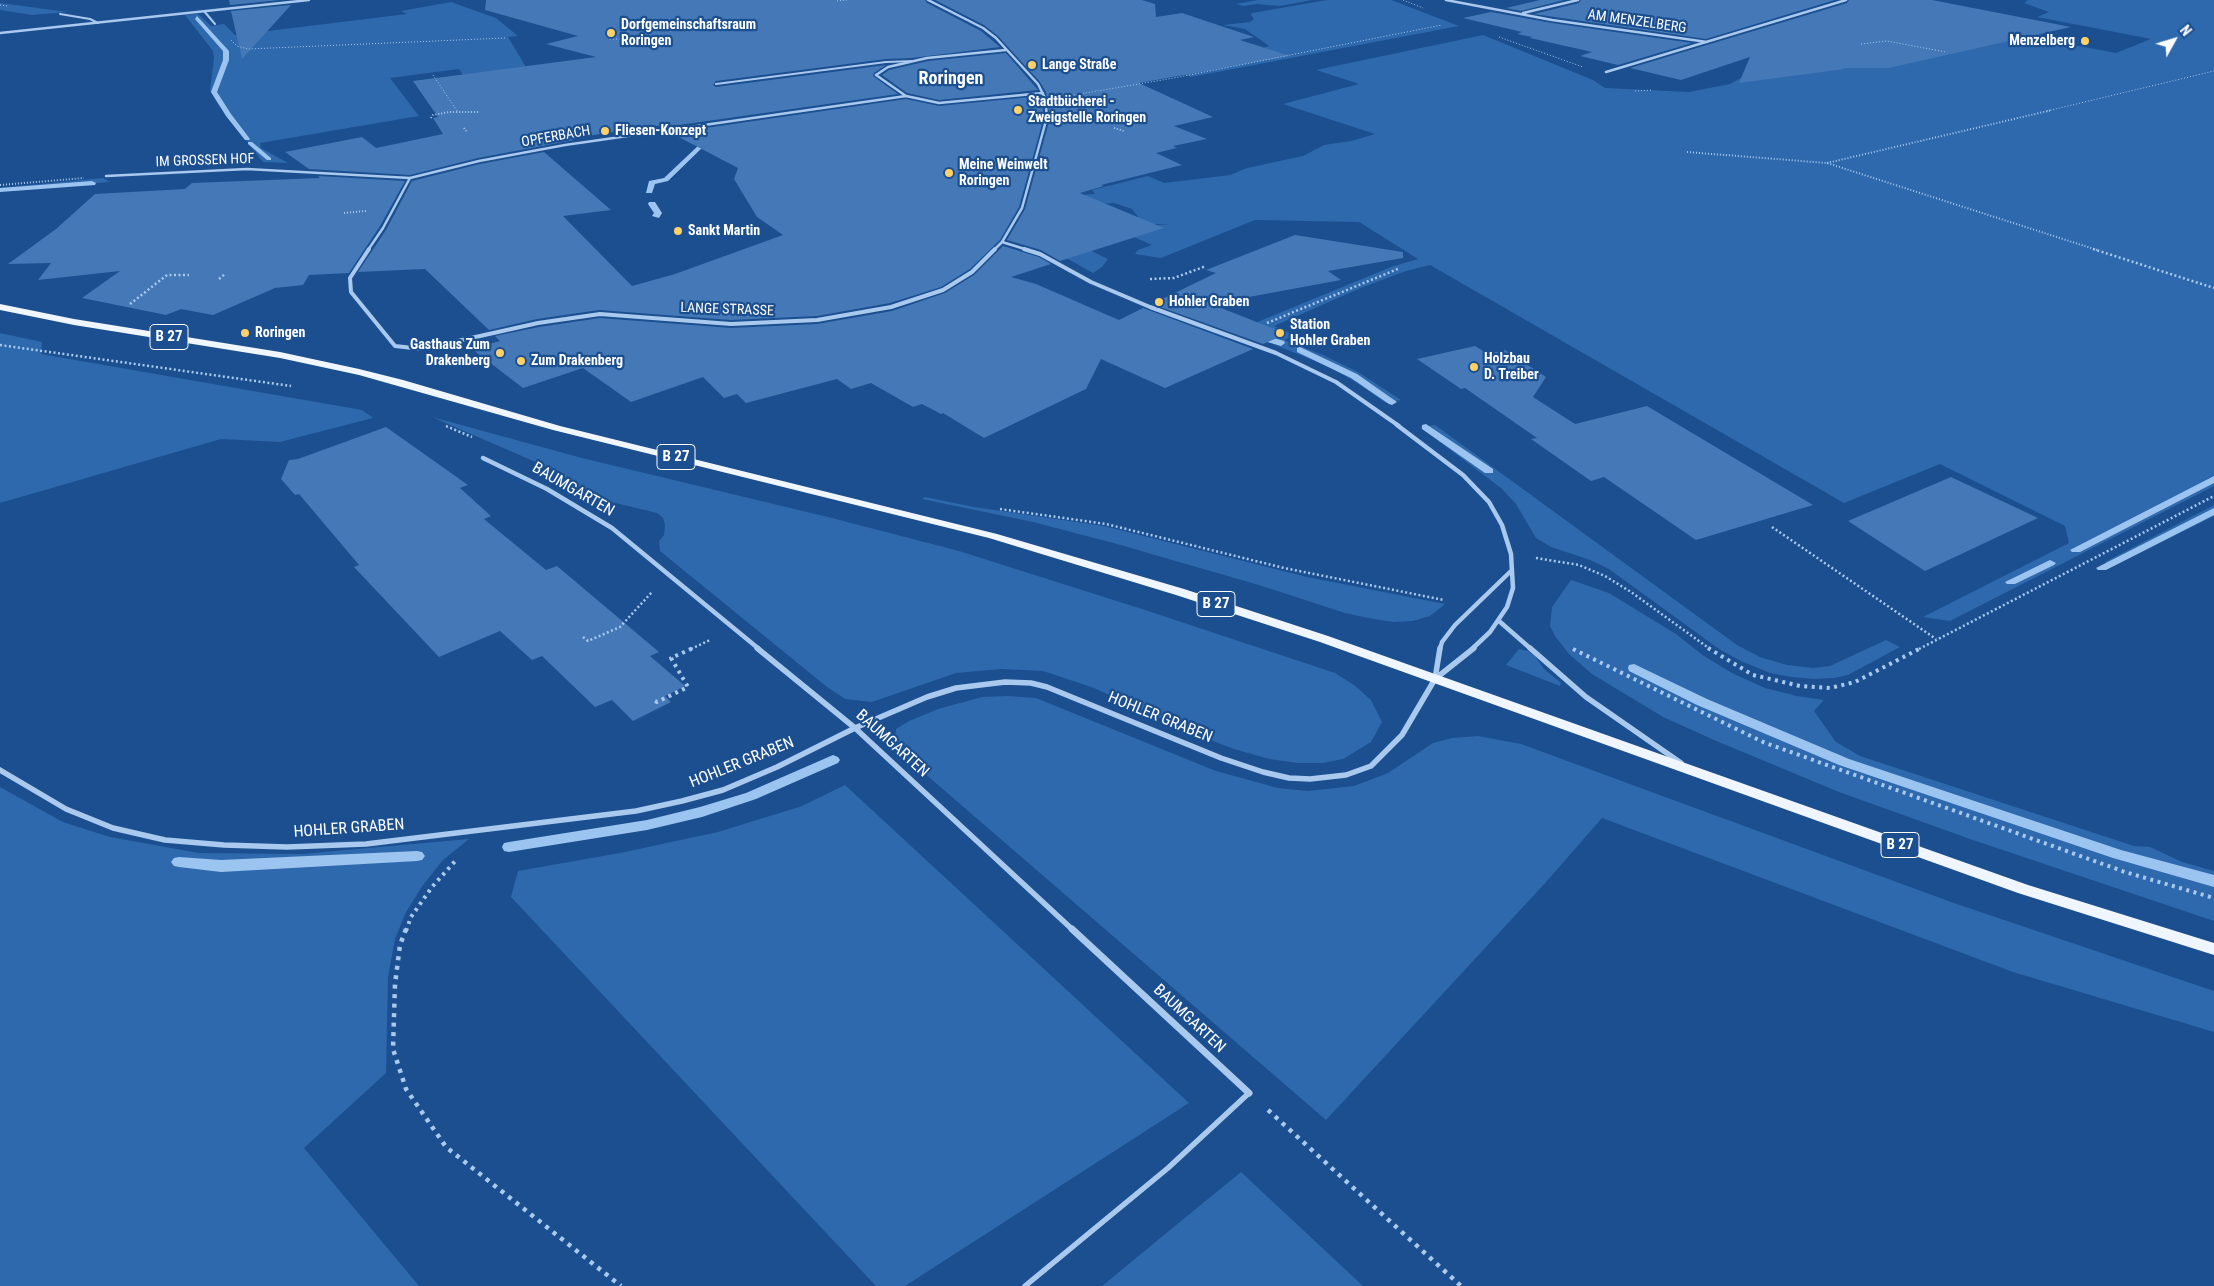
<!DOCTYPE html>
<html>
<head>
<meta charset="utf-8">
<style>
  body { margin:0 }
  #map { position:relative; width:2214px; height:1286px; overflow:hidden; background:#1b4f8f; font-family:"Roboto Condensed",sans-serif }
  canvas { display:block }
  .north { position:absolute; left:2149px; top:15px; width:50px; height:50px; -webkit-text-stroke:4px #1b4f8f; paint-order:stroke; rotate:51deg; font-size:14px; font-weight:700; line-height:20px; text-align:center; color:#fff }
  .north::after { content:''; display:block; margin:auto; width:18px; height:22px; background:#fff; clip-path:polygon(50% 0,100% 100%,50% 72%,0 100%) }
</style>
</head>
<body>
<div id="map">
<canvas width="2214" height="1286"></canvas>
<div class="north">N</div>
</div>
<script>
const g = document.querySelector('canvas').getContext('2d');
g.lineJoin = 'round';
function fillPath(path, color) { g.fillStyle = color; g.fill(path, 'evenodd'); }
const shape = rows => new Path2D(rows.map(r => 'M' + r).join(''));
function stroke(path, color, width, dash) { g.strokeStyle = color; g.lineWidth = width; g.lineCap = dash ? 'butt' : 'round'; g.setLineDash(dash || []); g.stroke(path); }
function drawText(font, color, halo, rows, align = 'center') {
  g.font = font + ' "Roboto Condensed",sans-serif'; g.lineWidth = 4.5; g.setLineDash([]); g.textBaseline = 'middle'; g.strokeStyle = halo; g.fillStyle = color; for (const [text, x, y, turn = 0] of rows) {
    g.save(); g.translate(x, y); g.rotate((+turn || 0) * Math.PI / 180); g.textAlign = isNaN(turn) ? turn : align; if (halo) g.strokeText(text, 0, 0); g.fillText(text, 0, 0); g.restore();
  }
}
const green = shape([
  [1258,0,1312,0,1279,6,1257,4,1243,6,1236,4],
  [1327,0,1391,0,1459,26,1191,77,1177,72,1269,46,1245,29,1223,25,1250,22,1254,19,1251,15,1252,13],
  [2028,0,2214,0,2214,486,1950,621,1923,617,2069,543,2065,526,1940,464,1844,503,1430,265,1406,271,1363,287,1274,326,1294,335,1284,340,1323,355,1358,372,1401,400,1386,403,1357,383,1330,367,1238,330,1391,267,1418,259,1359,222,1255,220,1161,258,1135,254,1138,250,1152,245,1134,237,1150,232,1140,226,1170,224,1139,224,1139,218,1132,209,1114,203,1087,205,1075,243,1108,259,1102,267,1093,273,1043,245,1052,197,1095,194,1092,190,1148,176,1164,183,1230,175,1247,168,1303,156,1324,145,1351,141,1375,134,1283,104,1359,84,1316,70,1483,35,1593,80,1605,88,1689,92,1730,84,1750,73,1940,15,2044,35,2036,38,2116,53,2151,39,2037,17,2049,12,2024,3],
  [451,2,496,18,518,36,508,37,547,102,485,108,459,69,390,78,419,116,260,143,261,148,288,163,263,162,216,101,210,91,214,58,213,51,185,15,198,14,211,26,224,24,235,35,407,14,401,11],
  [0,3,68,12,32,15,0,10],
  [103,178,110,182,0,191,0,188],
  [0,333,42,342,41,354,362,410,373,418,280,442,221,439,0,503],
  [432,417,582,458,832,518,959,551,1142,609,1335,673,1354,685,1371,700,1382,722,1371,742,1343,759,1323,763,1298,763,1269,759,1234,749,1192,733,1094,688,1043,671,1001,669,956,673,872,702,845,699,827,687,660,551,659,541,664,535,665,525,663,518,657,513,603,500,583,493,560,481,563,474],
  [1435,425,1737,645,1760,657,1787,665,1813,668,1830,666,1886,640,1900,647,1848,675,1834,678,1813,679,1792,677,1770,673,1741,661,1719,649,1609,569,1590,560,1551,547,1536,538,1516,504,1501,488,1420,427],
  [925,497,974,507,1104,526,1307,577,1445,604,1430,616,1413,621,1393,622,1368,618,1345,613,1262,586,1117,544,1033,522,922,499],
  [2214,505,2214,516,2114,566,2105,562],
  [1571,580,1609,593,1676,634,1704,656,1732,673,1765,688,1797,696,1824,700,1814,711,1836,742,1860,756,2134,846,2150,847,2182,862,2214,871,2214,921,1970,839,1839,792,1714,740,1663,717,1592,674,1569,654,1555,636,1550,626,1552,607],
  [1519,649,1528,651,1535,656,1544,669,1561,683,1560,686,1506,665],
  [1008,696,1036,698,1216,771,1278,788,1308,791,1354,786,1388,773,1433,743,1452,738,1478,736,1521,744,1951,902,2214,991,2214,1032,2013,972,1602,818,1547,881,1326,1120,901,753,895,739,896,729,909,721,938,709,982,697],
  [845,785,1189,1103,905,1286,876,1286,511,897,518,871,620,853,718,832,802,806],
  [0,787,63,822,110,837,199,853,302,854,469,839,443,860,423,885,406,912,395,939,388,977,386,1073,304,1148,419,1286,0,1286],
  [1241,1172,1363,1286,1102,1286,1192,1212]
]);
const stream = shape([
  [197,16,229,51,229,60,217,92,231,114,250,139,249,140,245,140,226,116,211,92,223,60,223,51,195,19,197,16],
  [711,137,716,138,704,146,668,181,655,184,652,193,646,193,649,181,664,178,700,144,711,137],
  [248,142,252,142,271,158,271,160,267,160,248,144,248,142],
  [92,181,96,183,95,185,0,192,0,188,92,181],
  [649,202,655,202,662,213,659,218,652,216,654,213,648,204,649,202],
  [1257,333,1284,341,1285,343,1281,346,1254,338,1254,334,1257,333],
  [1300,347,1357,374,1397,402,1392,405,1389,404,1351,378,1297,352,1297,348,1300,347],
  [1426,424,1493,469,1493,473,1485,473,1422,429,1422,425,1426,424],
  [2214,476,2214,483,2080,552,2072,552,2070,550,2214,476],
  [2214,508,2214,515,2106,570,2098,570,2096,568,2214,508],
  [2050,560,2056,563,2054,565,2015,584,2007,584,2005,582,2050,560],
  [1634,664,1707,699,1849,759,2121,850,2214,875,2214,887,2113,858,1839,765,1697,705,1629,671,1628,668,1629,665,1634,664],
  [833,755,838,757,840,760,838,763,756,799,702,817,647,830,509,852,504,851,502,847,504,843,509,842,647,820,700,807,746,793,833,755],
  [417,851,422,852,425,856,422,860,417,861,221,872,179,867,174,866,171,862,174,858,179,857,221,860,417,851]
]);
const building = shape([
  [229,0,280,0,230,5],
  [486,0,925,0,927,3,981,31,1000,47,912,58,886,59,716,81,713,85,716,87,886,65,874,73,873,76,898,94,665,127,663,125,573,138,574,140,478,158,410,175,309,169,285,152,362,137,376,148,443,134,433,118,438,117,413,81,596,57,546,44,578,36,485,10],
  [935,0,1142,0,1155,4,1156,17,1182,13,1254,37,1240,40,1290,56,1139,83,1213,117,1174,126,1207,139,1173,146,1177,148,1156,153,1182,165,1101,185,1104,186,1080,193,1164,228,1060,261,1041,250,1007,240,1025,209,1050,118,1046,92,1040,82,998,36,984,25],
  [1540,0,1564,0,1521,11,1506,8],
  [1581,0,1835,0,1706,39,1534,14,1579,3],
  [1849,0,1932,0,2071,27,1889,68,1842,68,1845,69,1739,83,1750,57,1681,80,1630,68,1847,3],
  [291,5,242,59,231,11],
  [1491,12,1552,23,1692,43,1618,65,1580,56,1592,52,1530,38,1532,37,1517,34,1522,32,1463,18],
  [1006,53,1038,90,939,100,907,93,882,75,889,70,928,61],
  [1041,96,1044,117,1019,207,1000,240,970,269,941,287,890,303,817,316,731,320,599,310,537,319,489,330,425,269,358,272,386,230,412,181,480,164,544,152,611,210,563,216,632,286,675,274,783,235,757,217,734,179,738,168,671,133,906,99,939,106],
  [318,176,405,181,380,226,349,273,309,275,303,285,275,288,213,315,181,309,166,315,82,298,120,271,38,280,51,263,8,264,56,229,95,194,185,189,192,183,320,178],
  [1295,235,1403,252,1403,258,1328,271,1341,280,1211,304,1287,334,1263,344,1152,304,1216,273,1206,270],
  [1003,246,1039,257,1051,264,1011,277,1036,284,1119,320,1143,308,1253,349,1165,388,1101,359,1086,389,984,438,943,413,941,414,922,404,913,407,871,383,851,389,837,379,746,403,737,394,724,398,703,377,631,402,583,368,523,388,472,349,500,341,495,336,539,327,600,318,731,328,817,324,892,311,945,293,974,275],
  [1475,346,1488,354,1505,350,1546,377,1533,397,1575,424,1647,406,1813,505,1696,540,1604,477,1591,481,1531,439,1537,438,1465,388,1461,389,1417,359],
  [386,427,468,485,460,488,491,516,484,519,546,570,557,566,659,652,650,656,685,686,665,696,671,702,633,721,612,700,595,707,542,656,532,660,500,631,439,657,354,567,359,565,299,494,295,495,281,479,289,460,298,459],
  [1951,477,2038,518,1925,571,1848,521]
]);
const pathFar4 = shape([
  [1403,0,1423,8],
  [837,1,847,0],
  [0,5,7,6],
  [1499,37,1583,67],
  [610,39,643,39,651,37,647,29,642,26],
  [231,40,237,46,248,49,505,38],
  [1861,44,1887,41,1946,52],
  [433,75,457,111],
  [1635,91,1652,90],
  [1068,96,1174,78,1442,25],
  [2047,111,2214,71]
]);
const pathFar3 = shape([
  [431,118,433,115,449,112,480,112],
  [464,128,467,132],
  [1114,128,1124,131],
  [1687,152,1827,163,2097,250],
  [1827,163,2052,110],
  [0,185,84,178],
  [344,213,366,211]
]);
const pathFar2 = shape([
  [2093,249,2214,288],
  [219,279,225,274],
  [1150,279,1174,278,1206,266],
  [130,304,167,275,189,275],
  [1267,323,1400,268],
  [0,345,291,386],
  [446,426,472,437],
  [1000,509,1106,524,1284,568,1444,600],
  [1772,527,1936,639],
  [1536,558,1579,565,1605,576,1631,592,1710,649],
  [583,637,588,641,620,627,652,592],
  [691,649,710,640],
  [1919,649,2214,496]
]);
const pathFar1 = shape([
  [1708,648,1753,675,1800,686,1830,688,1855,682,1921,648],
  [1573,649,1763,742,2125,872,2214,898],
  [655,701,657,702,688,687,671,658,693,648],
  [406,931,411,917,432,887,457,859]
]);
const path = shape([
  [406,929,400,945,395,984,393,1049,406,1089,446,1147,621,1286],
  [1268,1110,1461,1286]
]);
const laneFar1 = shape([
  [204,11,215,24],
  [60,14,90,19,98,23],
  [716,84,886,62,913,61]
]);
const lane = shape([
  [1025,1286,1168,1168,1249,1093]
]);
const streetFar4 = shape([
  [928,0,983,28,996,38,1038,84,1045,98,1047,117,1022,208,1002,242,994,250],
  [1446,0,1552,20,1707,42],
  [1523,13,1578,0],
  [0,33,309,0],
  [1006,50,927,58,888,67,876,75,906,96,939,103,1043,93],
  [1606,72,1846,0],
  [106,176,247,169,410,178],
  [1002,242,1028,250],
  [368,250,383,228,410,178,479,161,565,145,906,96]
]);
const streetFar3 = shape([
  [369,249,350,278,351,292,395,346,422,349,538,323,600,314,731,324,817,320,891,307,943,290,972,272,995,249],
  [1024,249,1040,254,1091,282,1150,307,1276,353,1336,382,1399,426]
]);
const streetFar2 = shape([
  [1397,425,1463,475,1489,502,1502,525,1511,554,1513,588,1507,607,1490,632,1472,649],
  [483,458,547,489,612,528,759,649],
  [1499,621,1531,649],
  [1440,649,1442,642,1455,625,1511,571]
]);
const streetFar1 = shape([
  [757,648,855,728,1074,931],
  [1530,648,1586,697,1681,763],
  [1435,679,1440,648],
  [0,770,66,809,113,828,165,840,224,845,287,847,366,844,636,811,682,801,723,790,777,767,855,728,927,697,956,688,1005,682,1031,683,1047,687,1221,758,1263,772,1289,778,1310,779,1346,775,1371,766,1402,735,1435,679,1474,648]
]);
const street = shape([
  [1072,929,1249,1093]
]);
const primary = shape([
  [0,304,74,319,280,352,359,369,403,380,560,426,997,534,1184,589,1328,636,2028,885,2214,943,2214,955,2018,893,1320,642,1176,595,989,538,553,430,359,375,280,358,74,325,0,310,0,304]
]);
const markers = [
  [611,33,5,"#ffd166"],
  [2085,41,5,"#ffd166"],
  [1032,65,5,"#ffd166"],
  [1018,110,5,"#ffd166"],
  [605,131,5,"#ffd166"],
  [949,173,5,"#ffd166"],
  [678,231,5,"#ffd166"],
  [1159,302,5,"#ffd166"],
  [245,333,5,"#ffd166"],
  [1280,333,5,"#ffd166"],
  [500,353,5,"#ffd166"],
  [521,361,5,"#ffd166"],
  [1474,367,5,"#ffd166"]
];
const farStreetnames = [
  ["AM MENZELBERG",1637,22,8],
  ["OPFERBACH",556,137,-10],
  ["IM GROSSEN HOF",205,161,-2],
  ["LANGE STRASSE",727,310,2]
];
const farPoinames = [
  ["Dorfgemeinschaftsraum",621,25],
  ["Roringen",621,41],
  ["Menzelberg",2075,41,"right"],
  ["Lange Straße",1042,65],
  ["Stadtbücherei -",1028,102],
  ["Zweigstelle Roringen",1028,118],
  ["Fliesen-Konzept",615,131],
  ["Meine Weinwelt",959,165],
  ["Roringen",959,181],
  ["Sankt Martin",688,231],
  ["Hohler Graben",1169,302],
  ["Station",1290,325],
  ["Hohler Graben",1290,341],
  ["Roringen",255,333],
  ["Gasthaus Zum",490,345,"right"],
  ["Drakenberg",490,361,"right"],
  ["Holzbau",1484,359],
  ["D. Treiber",1484,375],
  ["Zum Drakenberg",531,361]
];
const shields = [
  [169,337,38],
  [676,457,38],
  [1216,604,38],
  [1900,845,38]
];
const shieldNames = [
  ["B 27",169,337],
  ["B 27",676,457],
  ["B 27",1216,604],
  ["B 27",1900,845]
];
const streetNames = [
  ["BAUMGARTEN",573,490,30],
  ["HOHLER GRABEN",1160,718,22],
  ["BAUMGARTEN",892,744,42],
  ["HOHLER GRABEN",742,763,-22],
  ["HOHLER GRABEN",349,829,-4],
  ["BAUMGARTEN",1189,1019,43]
];
const farDistrictnames = [
  ["Roringen",951,79]
];
fillPath(green, '#2e69ad');
fillPath(stream, '#9cc4f0');
fillPath(building, '#4478b7');
stroke(pathFar4, '#a9c9ee', 1, [1, 2]);
stroke(pathFar3, '#a9c9ee', 2, [1, 2]);
stroke(pathFar2, '#a9c9ee', 2.5, [2, 2.5]);
stroke(pathFar1, '#a9c9ee', 4, [3, 4.5]);
stroke(path, '#a9c9ee', 4.5, [4, 5.5]);
stroke(laneFar1, '#a9c9ee', 2);
stroke(lane, '#a9c9ee', 5.5);
stroke(streetFar4, '#a9c9ee', 2.5);
stroke(streetFar3, '#a9c9ee', 4);
stroke(streetFar2, '#a9c9ee', 4.5);
stroke(streetFar1, '#a9c9ee', 5.5);
stroke(street, '#a9c9ee', 7);
fillPath(primary, '#f0f6ff');
for (const [x, y, r, color] of markers) { const dot = new Path2D(); dot.arc(x, y, r, 0, 2 * Math.PI); g.fillStyle = color; g.fill(dot); stroke(dot, '#1b4f8f', 2); }
drawText('14px', '#fff', '#1b4f8f', farStreetnames);
drawText('bold 14px', '#fff', '#1b4f8f', farPoinames, 'left');
for (const [x, y, w] of shields) { const box = new Path2D(); box.roundRect(x - w / 2, y - 12.5, w, 25, 4); g.fillStyle = '#1b4f8f'; g.fill(box); stroke(box, '#fff', 1); }
drawText('bold 15px', '#fff', null, shieldNames);
drawText('16px', '#fff', '#1b4f8f', streetNames);
drawText('bold 18px', '#fff', '#1b4f8f', farDistrictnames);
</script>
</body>
</html>
